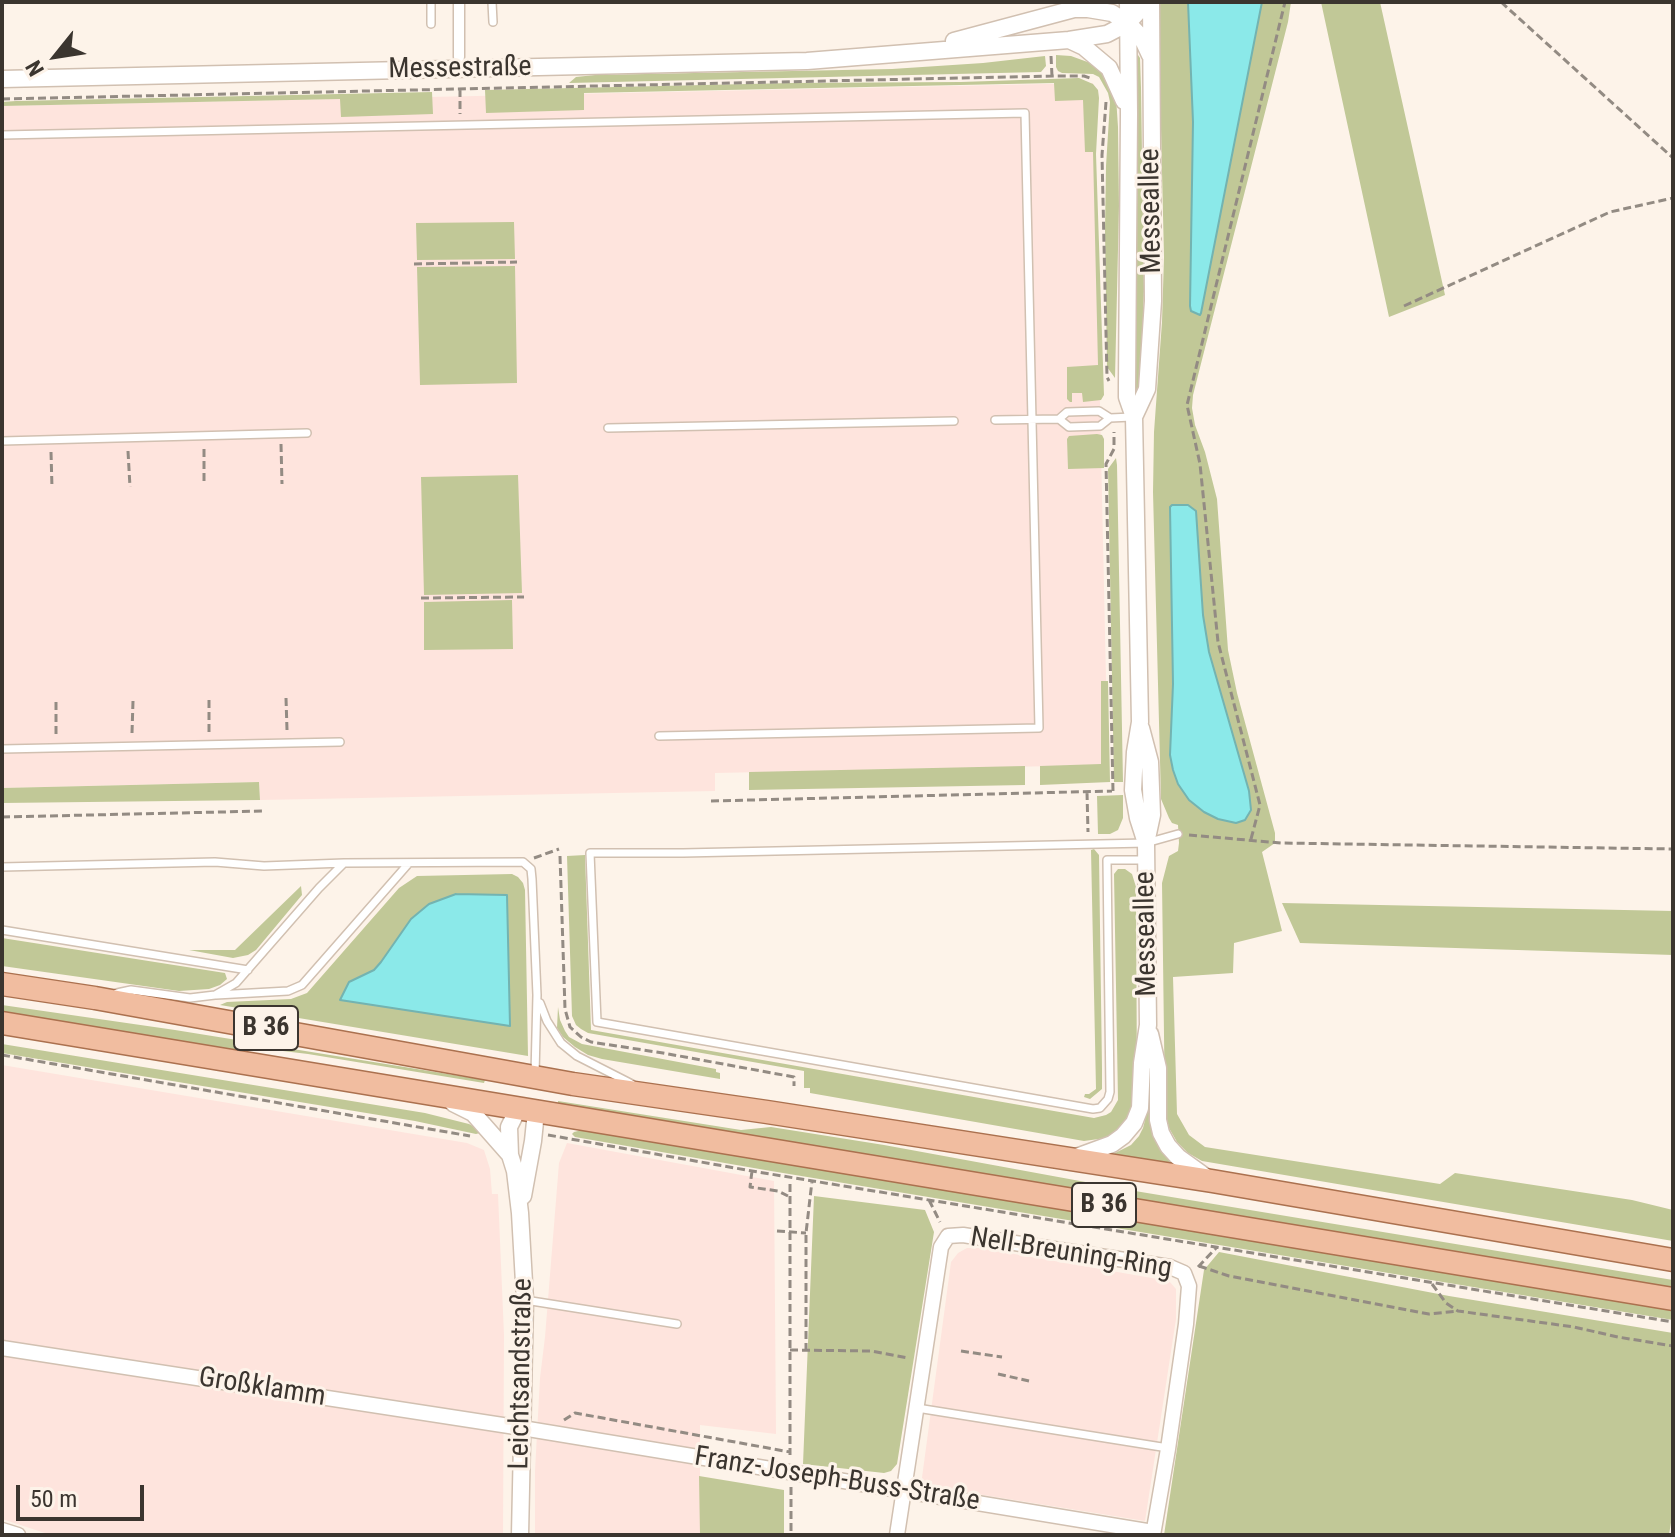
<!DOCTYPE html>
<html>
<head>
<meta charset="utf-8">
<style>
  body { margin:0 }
  #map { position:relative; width:1675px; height:1537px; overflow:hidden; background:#fdf3e9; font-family:"Roboto Condensed",sans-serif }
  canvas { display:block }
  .frame { position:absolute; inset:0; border:4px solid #3b352f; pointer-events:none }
  .north { position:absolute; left:16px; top:16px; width:80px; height:80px; -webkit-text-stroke:6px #fdf3e9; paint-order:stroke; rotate:240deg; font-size:22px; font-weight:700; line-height:32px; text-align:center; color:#3b352f }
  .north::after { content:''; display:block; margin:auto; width:28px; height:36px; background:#3b352f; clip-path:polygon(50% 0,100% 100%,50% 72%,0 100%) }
  .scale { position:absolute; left:16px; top:1485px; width:128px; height:36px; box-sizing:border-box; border:4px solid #3b352f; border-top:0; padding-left:10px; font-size:24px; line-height:28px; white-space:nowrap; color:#3b352f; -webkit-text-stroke:6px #fdf3e9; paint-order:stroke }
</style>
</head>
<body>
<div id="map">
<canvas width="1675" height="1537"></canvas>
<div class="frame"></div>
<div class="north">N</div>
<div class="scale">50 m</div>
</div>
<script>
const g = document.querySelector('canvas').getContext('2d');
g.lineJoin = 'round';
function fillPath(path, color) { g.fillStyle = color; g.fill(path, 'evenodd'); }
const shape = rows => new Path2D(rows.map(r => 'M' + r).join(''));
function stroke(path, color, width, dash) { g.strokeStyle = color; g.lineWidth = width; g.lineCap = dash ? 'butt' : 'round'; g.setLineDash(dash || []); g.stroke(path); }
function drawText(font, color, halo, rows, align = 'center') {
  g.font = font + ' "Roboto Condensed",sans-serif'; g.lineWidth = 6; g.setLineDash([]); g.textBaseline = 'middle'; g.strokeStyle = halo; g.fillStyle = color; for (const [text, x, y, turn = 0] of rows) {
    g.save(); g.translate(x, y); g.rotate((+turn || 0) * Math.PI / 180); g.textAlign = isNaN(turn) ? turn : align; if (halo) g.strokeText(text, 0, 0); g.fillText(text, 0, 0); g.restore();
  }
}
const commercial = shape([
  [1093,83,1106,680,1105,765,715,773,715,791,260,800,259,782,2,788,2,106],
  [2,1065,467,1143,484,1150,490,1169,492,1194,498,1194,504,1335,503,1535,51,1535,2,1519],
  [567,1143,774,1181,776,1434,700,1425,700,1535,535,1535,535,1471,540,1378,545,1337,559,1163],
  [967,1248,980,1248,1169,1281,1176,1289,1176,1319,1145,1521,921,1485,951,1262,958,1253]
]);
const green = shape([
  [1158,2,1291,2,1288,22,1193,395,1192,408,1195,425,1205,452,1217,499,1228,650,1237,693,1275,833,1275,843,1262,852,1282,931,1234,943,1233,973,1173,977,1177,1114,1189,1135,1205,1147,1440,1184,1455,1173,1632,1200,1673,1210,1673,1241,1202,1161,1188,1153,1177,1142,1169,1128,1165,1111,1162,883,1169,856,1178,851,1179,843,1178,825,1172,823,1169,818,1161,799,1153,492,1154,432,1162,322,1164,257],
  [1321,2,1380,2,1445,295,1389,317],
  [1056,55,1071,56,1093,64,1101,71,1116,97,1118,127,1119,206,1115,378,1107,367,1105,231,1106,166,1110,102,1108,93,1099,77,1093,74,1062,73,1058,71,1056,67],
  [1138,55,1140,58,1141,88,1144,289,1141,386,1135,402,1134,333,1138,166],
  [1045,56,1046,66,1041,72,569,83,576,77,595,75,892,69,983,63],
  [1079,78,1093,84,1098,90,1099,98,1096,154,1104,395,1101,400,1083,402,1082,393,1072,393,1072,402,1070,402,1067,399,1067,367,1098,365,1093,152,1085,152,1083,100,1055,101,1054,83,584,93,584,110,486,113,485,90,791,83,961,82],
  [432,92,433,114,341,117,340,99,2,106,2,102,16,101],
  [514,222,515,259,417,260,416,223],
  [515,266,517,383,420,385,417,267],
  [1097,434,1102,435,1104,439,1104,468,1068,469,1067,439,1069,436],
  [1116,458,1117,465,1123,782,1114,782,1108,469],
  [518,475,522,593,424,595,421,477],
  [512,600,513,649,424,650,424,602],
  [1101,681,1108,681,1110,782,1040,785,1040,766,1101,764],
  [1025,766,1025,785,749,790,749,772],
  [259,782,260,800,2,803,2,788],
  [1123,795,1123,818,1118,830,1110,834,1098,834,1097,796],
  [1094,849,1099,855,1102,1069,1102,1089,1090,1099,1084,1097,1085,1094,1089,1094,1096,1089,1091,850],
  [585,855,591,1030,1094,1118,1106,1115,1111,1112,1118,1100,1114,874,1118,869,1125,869,1132,874,1136,887,1137,1092,1129,1115,1120,1128,1106,1138,1084,1141,810,1093,810,1088,804,1088,804,1071,588,1033,581,1029,576,1025,572,1016,567,856],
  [512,874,518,877,523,883,525,890,528,1056,220,1005,227,1002,291,999,307,993,399,888,417,876],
  [301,886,302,895,256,950,248,955,233,958,189,950,235,950],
  [1282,903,1673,911,1673,955,1300,943],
  [2,938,225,973,227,979,220,985,209,989,179,991,2,966],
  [2,1005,175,1030,485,1080,484,1083,308,1054,266,1049,227,1050,2,1013],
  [558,1007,560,1020,565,1031,569,1037,582,1044,716,1069,716,1072,720,1073,720,1079,602,1059,588,1055,575,1047,563,1037,557,1028],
  [2,1044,425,1113,469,1124,477,1128,480,1133,476,1134,415,1121,2,1053],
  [1150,1059,1153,1133,1159,1146,1164,1155,1178,1167,1111,1155,1131,1145,1139,1136,1143,1128,1146,1116],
  [558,1101,741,1130,771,1127,884,1145,1129,1190,1673,1280,1673,1288,1013,1179,842,1153,558,1104],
  [582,1130,1673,1310,1673,1320,771,1171,575,1137,572,1134,574,1132],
  [814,1196,925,1210,934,1232,897,1464,891,1471,884,1473,803,1464],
  [1219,1252,1449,1296,1673,1333,1673,1510,1669,1535,1164,1535,1204,1270],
  [699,1476,784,1490,784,1535,700,1535]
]);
const water = shape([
  [1188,2,1262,2,1201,313,1200,315,1191,311,1190,306,1193,122,1188,2],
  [1172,505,1188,505,1196,511,1203,615,1209,652,1249,791,1251,810,1245,820,1236,823,1218,819,1204,812,1189,800,1178,784,1173,770,1170,755,1173,684,1170,507,1172,505],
  [456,894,507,895,510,1026,340,1000,349,982,374,970,381,962,411,919,429,904,456,894]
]);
const path = shape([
  [1501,2,1673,158],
  [1051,56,1052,76],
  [460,89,460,114],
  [2,99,1052,76,1084,76,1093,79],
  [1106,102,1102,155,1107,377,1109,381],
  [414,264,517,262],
  [1404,306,1610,212,1673,198],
  [281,444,282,484],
  [204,449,204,485],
  [128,451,130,487],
  [51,452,52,488],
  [421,598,524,597],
  [286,698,287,730],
  [56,702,56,735],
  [209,732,209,699],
  [132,733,133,701],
  [1113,791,1106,464,1114,449,1114,432],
  [1087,792,1088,832],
  [711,801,1112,791],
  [2,817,265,811],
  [1189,835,1281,843,1673,849],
  [1251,839,1260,805,1218,642,1200,464,1187,405,1285,2],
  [560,856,565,1009,570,1027,581,1037,591,1042,663,1053,794,1077,794,1086],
  [534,858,559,849],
  [2,1055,470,1136],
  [548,1135,752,1171,1673,1322],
  [752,1171,750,1187,778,1191,788,1196],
  [790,1184,790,1455],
  [929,1200,940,1222],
  [1199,1266,1229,1276,1429,1314,1458,1311],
  [1198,1267,1217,1247],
  [1432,1284,1446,1303,1458,1311,1574,1327,1618,1337,1673,1346],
  [790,1350,871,1351,908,1358],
  [806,1351,806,1233,812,1181],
  [961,1351,1002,1357],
  [998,1374,1029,1381],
  [564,1420,575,1413,790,1452],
  [791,1487,791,1535]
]);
const service = shape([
  [431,2,431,24],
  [492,2,493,22],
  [2,135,1025,113,1039,728,659,736],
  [1059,419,1069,427,1100,426,1110,418],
  [995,420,1059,419,1067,412,1099,411,1110,418,1132,417],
  [608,428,954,421],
  [2,441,307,433],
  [2,749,340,742],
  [1144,860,1107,860,1110,1092,1108,1099,1100,1108,1093,1109,597,1022,590,853,683,853,1146,843,1178,834],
  [2,867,215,862,264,866,344,863],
  [2,930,248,970],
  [117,993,131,990,190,998,215,995,236,983,319,888,344,863,523,862,531,869,532,879,537,995,535,1074],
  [216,995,288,991,302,985,409,863],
  [540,1003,547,1021,561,1043,577,1056,632,1084],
  [525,1300,677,1324],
  [917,1408,1168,1448]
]);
const pedestrian = shape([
  [459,2,459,57]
]);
const minor = shape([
  [2,1348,522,1428,1153,1532],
  [2,1530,18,1535],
  [897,1535,941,1247,948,1236,963,1235,1170,1267,1184,1273,1189,1286,1186,1324,1168,1449,1153,1535]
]);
const tertiary = shape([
  [1128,2,1129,114,1127,386,1127,397,1134,417,1140,722,1135,752,1133,790,1138,818,1146,843],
  [1069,40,1084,47,1109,68,1124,101],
  [954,41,1074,9,1088,9,1112,13,1128,23,1142,38,1150,55],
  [2,79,807,61,1069,40,1107,34,1128,23,1147,2],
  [1134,417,1147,389,1153,301,1151,2],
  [1150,1034,1158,1068,1158,1120,1161,1133,1168,1146,1178,1157,1210,1180],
  [453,1103,473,1113,510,1155],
  [518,1109,509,1127,510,1155,515,1171,520,1213,525,1300,520,1535],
  [1071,1159,1112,1144,1123,1136,1134,1123,1140,1108,1142,1063,1148,1025,1146,843,1152,815,1150,762,1141,728],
  [523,1196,533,1141,536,1112]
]);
const primary = shape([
  [2,984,95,998,573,1084,767,1112,1212,1181,1673,1260],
  [2,1023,1673,1299]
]);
const pathBridge = shape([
  [777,1231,806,1233]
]);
const shields = [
  [266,1028,64],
  [1104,1205,64]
];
const shieldNames = [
  ["B 36",266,1028],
  ["B 36",1104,1205]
];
const streetNames = [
  ["Messestraße",460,69,-1],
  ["Messeallee",1152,211,-91],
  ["Messeallee",1147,934,-91],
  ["Nell-Breuning-Ring",1071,1254,9],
  ["Leichtsandstraße",522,1374,-89],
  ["Großklamm",262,1388,9],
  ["Franz-Joseph-Buss-Straße",837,1480,9]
];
fillPath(commercial, '#fee4dd');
fillPath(green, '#c1c897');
fillPath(water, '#8be9e9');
stroke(water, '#73b3b1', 2);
stroke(service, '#d1c0b1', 10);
stroke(pedestrian, '#d1c0b1', 13);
stroke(minor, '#d1c0b1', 17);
stroke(tertiary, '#d1c0b1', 19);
stroke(primary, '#ab714f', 25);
stroke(path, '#938b83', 3, [8, 4]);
stroke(service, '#fff', 7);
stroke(pedestrian, '#fff', 10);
stroke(minor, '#fff', 14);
stroke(tertiary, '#fff', 16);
stroke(primary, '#f1bda0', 22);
stroke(pathBridge, '#938b83', 3, [8, 4]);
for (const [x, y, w] of shields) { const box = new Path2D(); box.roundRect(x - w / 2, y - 22, w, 44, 6); g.fillStyle = '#fdf3e9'; g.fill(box); stroke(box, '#3b352f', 2); }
drawText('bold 26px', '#3b352f', null, shieldNames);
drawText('28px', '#3b352f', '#fdf3e9', streetNames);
</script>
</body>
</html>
